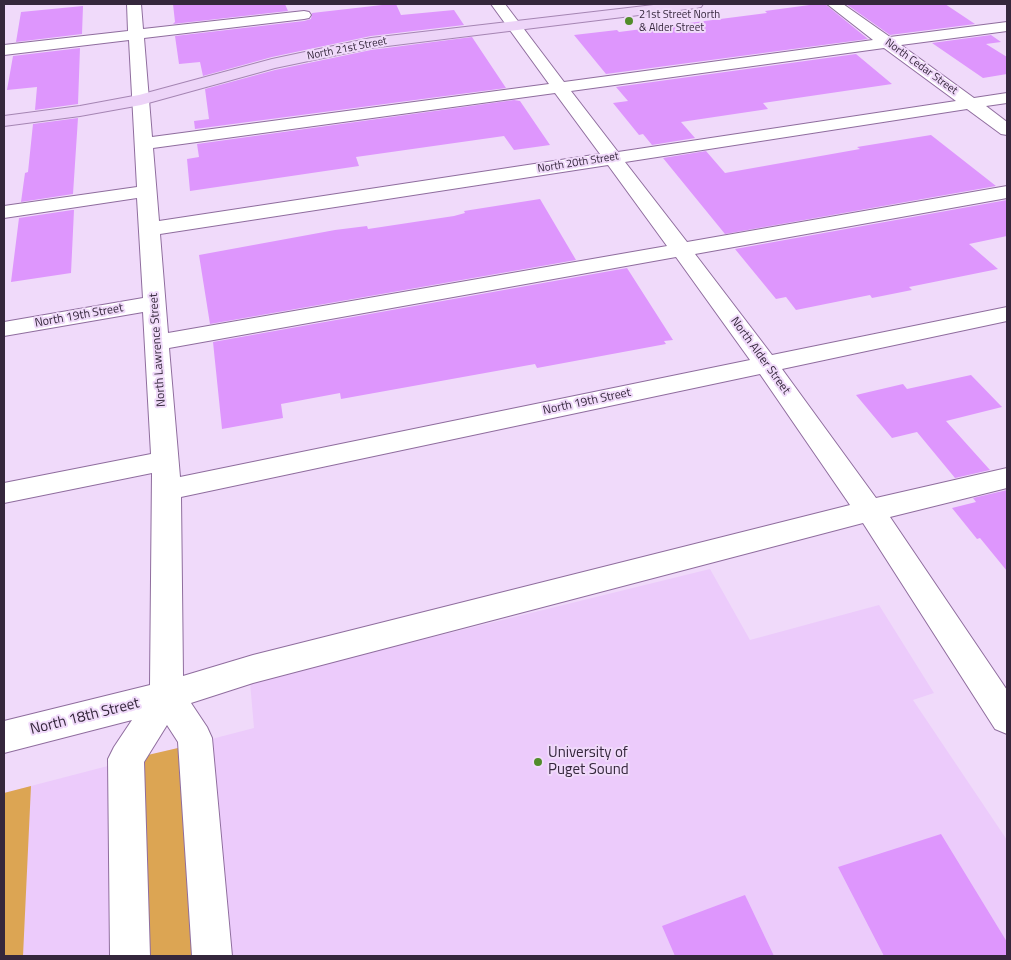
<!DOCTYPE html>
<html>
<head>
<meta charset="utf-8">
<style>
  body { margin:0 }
  #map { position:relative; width:1011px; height:960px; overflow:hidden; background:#f0dafa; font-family:"Titillium Web",sans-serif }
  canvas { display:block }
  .frame { position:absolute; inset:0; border:5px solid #35273c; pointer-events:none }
</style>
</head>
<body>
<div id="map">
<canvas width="1011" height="960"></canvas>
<div class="frame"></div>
</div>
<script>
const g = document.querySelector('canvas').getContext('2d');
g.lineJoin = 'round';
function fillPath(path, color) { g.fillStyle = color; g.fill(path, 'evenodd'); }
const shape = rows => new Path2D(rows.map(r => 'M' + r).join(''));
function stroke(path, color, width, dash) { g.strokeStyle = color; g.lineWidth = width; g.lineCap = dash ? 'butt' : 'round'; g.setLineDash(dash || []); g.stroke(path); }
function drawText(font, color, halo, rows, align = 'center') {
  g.font = font + ' "Titillium Web",sans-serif'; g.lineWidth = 4; g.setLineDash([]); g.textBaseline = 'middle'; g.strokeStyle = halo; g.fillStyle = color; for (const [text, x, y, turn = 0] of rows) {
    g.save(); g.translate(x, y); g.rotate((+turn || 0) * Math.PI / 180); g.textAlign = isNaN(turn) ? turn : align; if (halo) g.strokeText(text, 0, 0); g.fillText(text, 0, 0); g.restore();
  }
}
const built = shape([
  [710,569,750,640,879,605,934,693,913,700,1007,840,1007,956,4,956,4,793,254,728,250,682]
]);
const green = shape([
  [178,748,193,956,147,956,139,757],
  [31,786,23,956,4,956,4,793]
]);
const building = shape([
  [173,4,285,4,288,11,173,24,175,22],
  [391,4,396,4,401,15,454,10,464,25,371,36,272,57,203,76,200,62,179,64,175,36,304,21,311,19,312,13],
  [817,4,825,4,868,39,606,74,574,35,617,30,619,32,767,13,765,11],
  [846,4,945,4,975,24,890,35],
  [83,6,82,34,16,42,21,12],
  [991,35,1001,42,986,44,1007,57,1007,74,983,78,932,43],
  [472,37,506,88,195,129,194,121,209,119,205,89,275,70,371,50],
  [80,48,78,104,35,110,37,87,7,90,13,56],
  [856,54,892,84,763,103,768,109,681,122,695,138,652,145,643,134,639,135,613,103,628,101,616,87],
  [514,100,520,101,550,145,514,150,504,136,356,157,359,166,190,191,187,159,199,157,197,144],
  [78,118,73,194,21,202,25,173,28,172,33,124],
  [931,135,996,186,725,234,663,158,706,151,725,173,860,149,857,147],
  [540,199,576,260,210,324,199,255,335,230,367,226,368,229,454,216,465,213,464,211],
  [1007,200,1007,236,969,244,998,269,909,287,912,290,872,298,870,295,796,310,786,297,776,299,735,249],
  [72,210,74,210,71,273,11,282,19,218],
  [627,268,673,340,664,341,666,344,537,368,535,364,341,399,340,393,281,404,283,418,222,429,213,342],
  [971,375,1002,407,946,421,990,470,955,478,917,432,892,438,856,395,903,384,907,389],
  [1007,490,1007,571,980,538,977,539,952,508,976,502,973,498],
  [941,834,1007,942,1007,956,884,956,838,867],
  [745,895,774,956,675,956,662,926]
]);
const minor = shape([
  [127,4,141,4,143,29,304,11,309,12,311,15,309,18,304,19,144,38,152,137,549,84,491,4,505,4,564,82,873,40,827,4,843,4,890,37,1007,22,1007,31,901,45,974,98,1007,93,1007,103,986,106,1007,122,1007,135,1001,134,967,109,625,162,687,242,1007,186,1007,198,695,254,772,355,1007,307,1007,321,782,369,876,498,1007,468,1007,488,890,517,1007,690,1007,734,995,729,863,523,253,683,191,703,207,727,212,738,232,956,192,956,178,742,167,725,144,762,150,956,110,956,108,759,114,747,132,720,4,753,4,721,150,685,152,473,4,503,4,483,151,454,143,312,4,336,4,322,143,298,137,198,4,218,4,206,137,187,129,40,4,55,4,45,128,31,127,4],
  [884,48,956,101,618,152,571,91,884,48],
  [555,93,600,154,159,221,153,148,555,93],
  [608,165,667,246,168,333,160,234,608,165],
  [676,257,750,360,180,477,169,348,676,257],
  [760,374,850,505,253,655,183,676,181,497,760,374]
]);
const major = shape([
  [662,4,703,4,701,7,696,8,371,48,275,68,141,105,80,116,4,126,4,116,80,106,139,95,272,59,371,38,662,4]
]);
const markers = [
  [629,21,5,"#518c2a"],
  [538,762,5,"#518c2a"]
];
const farPoinames = [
  ["21st Street North",639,15],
  ["& Alder Street",639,28]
];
const farStreetnames = [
  ["North 21st Street",347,49,-11],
  ["North Cedar Street",921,67,36],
  ["North 20th Street",578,163,-9]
];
const streetNames = [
  ["North 19th Street",79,316,-10],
  ["North Lawrence Street",158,350,-94],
  ["North Alder Street",760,356,54],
  ["North 19th Street",587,402,-12]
];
const nearStreetnames = [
  ["North 18th Street",85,717,-14]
];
const nearPoinames = [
  ["University of",548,753],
  ["Puget Sound",548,770]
];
fillPath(built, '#eccbfb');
fillPath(green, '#dca553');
fillPath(building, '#de96fd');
stroke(minor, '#8f6d9e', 2);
stroke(major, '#a585b3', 2);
fillPath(minor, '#fff');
fillPath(major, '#edd4f8');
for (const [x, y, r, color] of markers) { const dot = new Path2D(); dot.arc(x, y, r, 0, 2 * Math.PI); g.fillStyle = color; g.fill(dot); stroke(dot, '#f0dafa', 2); }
drawText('11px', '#35273c', '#f0dafa', farPoinames, 'left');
drawText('11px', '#35273c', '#f0dafa', farStreetnames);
drawText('12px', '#35273c', '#f0dafa', streetNames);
drawText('15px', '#35273c', '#f0dafa', nearStreetnames);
drawText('15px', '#35273c', '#f0dafa', nearPoinames, 'left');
</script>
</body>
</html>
